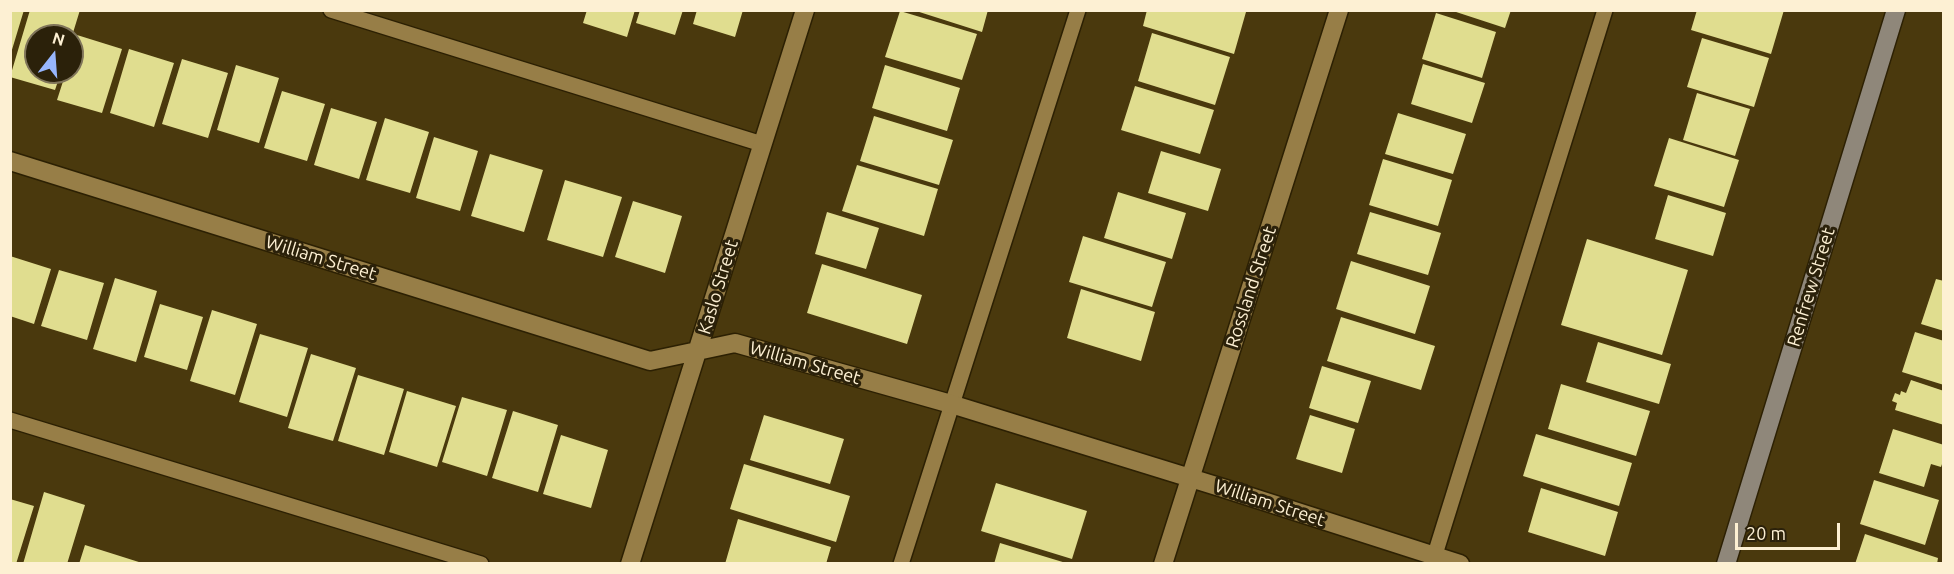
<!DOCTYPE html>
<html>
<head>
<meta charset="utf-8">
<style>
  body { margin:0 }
  #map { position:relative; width:1954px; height:574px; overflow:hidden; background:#4a390d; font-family:Ubuntu,sans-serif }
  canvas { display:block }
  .frame { position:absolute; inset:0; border:12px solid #fdf0d3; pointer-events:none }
  .north { position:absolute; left:24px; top:24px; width:60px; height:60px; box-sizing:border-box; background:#2b210a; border:2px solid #7f745a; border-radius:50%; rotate:17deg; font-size:16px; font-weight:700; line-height:24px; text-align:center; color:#fdf0d3 }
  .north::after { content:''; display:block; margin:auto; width:21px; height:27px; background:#97b6fd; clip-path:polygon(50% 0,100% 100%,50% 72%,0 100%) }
  .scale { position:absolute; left:1735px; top:523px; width:105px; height:27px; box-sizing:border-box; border:3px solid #fdf0d3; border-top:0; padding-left:8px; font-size:18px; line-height:21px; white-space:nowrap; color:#fdf0d3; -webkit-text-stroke:4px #2b210a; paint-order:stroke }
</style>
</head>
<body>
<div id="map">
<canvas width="1954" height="574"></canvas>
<div class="frame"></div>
<div class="north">N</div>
<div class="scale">20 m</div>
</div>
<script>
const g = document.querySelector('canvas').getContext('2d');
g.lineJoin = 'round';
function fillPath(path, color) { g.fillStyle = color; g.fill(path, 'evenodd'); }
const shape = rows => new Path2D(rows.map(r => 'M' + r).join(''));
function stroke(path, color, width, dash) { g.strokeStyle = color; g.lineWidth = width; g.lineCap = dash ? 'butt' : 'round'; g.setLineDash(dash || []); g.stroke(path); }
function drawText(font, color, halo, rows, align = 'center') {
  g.font = font + ' Ubuntu,sans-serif'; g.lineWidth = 6; g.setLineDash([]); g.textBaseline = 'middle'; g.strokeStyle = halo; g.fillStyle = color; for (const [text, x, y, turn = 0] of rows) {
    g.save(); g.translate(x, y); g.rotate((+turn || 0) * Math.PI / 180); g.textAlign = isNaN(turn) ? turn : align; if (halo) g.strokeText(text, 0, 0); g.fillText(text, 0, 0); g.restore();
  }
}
const building = shape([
  [10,10,24,10,11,53,10,53],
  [30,10,80,10,72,36,36,36,36,72,61,72,55,90,10,77],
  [587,10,635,10,627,37,583,23],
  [640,10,683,10,675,35,636,23],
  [697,10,743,10,735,37,693,24],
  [913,10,988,10,982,32],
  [1147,10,1242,10,1246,12,1234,54,1143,26],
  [1450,10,1511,10,1505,28],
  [1697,10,1784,10,1771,54,1691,30],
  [900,11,977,34,962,80,885,57],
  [1436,13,1496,32,1482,78,1422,59],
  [1152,33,1230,57,1215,105,1138,81],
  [77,35,122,49,102,113,57,100,66,72,72,72,72,52],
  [1702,38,1769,58,1754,107,1687,87],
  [129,49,174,63,154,127,110,113],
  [182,59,228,73,208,138,162,124],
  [1423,64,1485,83,1472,123,1411,104],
  [236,65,279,78,259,143,217,130],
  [885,65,960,88,947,131,872,108],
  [1135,86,1214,110,1200,154,1121,130],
  [282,91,325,104,307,161,264,148],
  [1697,93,1750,109,1735,156,1683,140],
  [331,108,377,122,359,179,314,165],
  [1398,113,1466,134,1453,174,1385,154],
  [874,116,953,140,939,185,860,161],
  [385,118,429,132,410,193,366,180],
  [434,137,478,151,460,211,416,198],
  [1669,138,1739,160,1724,207,1654,186],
  [1161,151,1221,169,1208,211,1148,193],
  [490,154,543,170,524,232,471,216],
  [1383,159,1452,180,1438,226,1369,205],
  [857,165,938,189,924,236,842,211],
  [565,180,622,197,603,257,547,240],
  [1118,192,1186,213,1172,259,1104,238],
  [1668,195,1726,213,1713,256,1655,239],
  [633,201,682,216,665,273,615,257],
  [827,212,879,228,866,269,815,254],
  [1370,212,1441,233,1428,275,1357,254],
  [1083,236,1166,262,1152,307,1069,282],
  [1587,239,1688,270,1662,355,1561,325],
  [10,256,51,269,34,324,10,316],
  [1351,261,1430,286,1415,334,1336,309],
  [822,264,922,295,907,344,807,313],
  [59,270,104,283,87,340,41,326],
  [115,278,157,291,136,362,93,349],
  [1936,279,1944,281,1944,331,1921,324],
  [1081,289,1155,312,1141,361,1067,338],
  [160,304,203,317,187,370,144,357],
  [212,310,257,324,235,395,190,381],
  [1341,317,1435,346,1421,390,1327,361],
  [1915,332,1944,341,1944,385,1902,372],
  [260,334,308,348,287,417,239,402],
  [1598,342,1671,364,1659,404,1586,382],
  [311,354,356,368,333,441,288,428],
  [1322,366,1371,381,1358,423,1309,408],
  [358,375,404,389,384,455,338,441],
  [1911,380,1944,391,1944,425,1895,410,1897,403,1892,401,1895,393,1900,395,1901,391,1906,393],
  [1561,384,1650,411,1636,456,1548,429],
  [407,391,456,406,437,467,389,452],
  [462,397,507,410,487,476,442,462],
  [513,411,558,425,538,492,492,478],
  [764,415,844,439,830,484,750,460],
  [1310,415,1355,429,1342,473,1296,459],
  [1893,429,1944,445,1944,458,1941,467,1931,464,1924,487,1879,473],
  [1536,434,1632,463,1619,506,1523,476],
  [561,435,608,450,591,508,543,494],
  [744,464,850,496,836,542,730,509],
  [1874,480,1939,500,1925,545,1860,524],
  [996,483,1087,511,1072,559,981,531],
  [1541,488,1618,512,1605,556,1528,532],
  [44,492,85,505,67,564,23,564],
  [10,499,34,506,16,564,10,564],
  [738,519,831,547,826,564,725,564],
  [1865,534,1938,558,1937,564,1855,564],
  [1000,543,1066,563,1066,564,994,564],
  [85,545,142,563,142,564,79,564]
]);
const lane = shape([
  [331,10,762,144],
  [10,420,481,564],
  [901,564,1078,10],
  [1432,564,1605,10]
]);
const street = shape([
  [10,161,650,361,735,343,951,404,1226,489,1460,564],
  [630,564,805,10],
  [1163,564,1339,10]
]);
const secondary = shape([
  [1726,564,1896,10]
]);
const streetNames = [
  ["William Street",321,258,17],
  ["Kaslo Street",718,287,-73],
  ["Rossland Street",1251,287,-72],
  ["Renfrew Street",1811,287,-73],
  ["William Street",805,363,16],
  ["William Street",1270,503,18]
];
fillPath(building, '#e0dd8f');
stroke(lane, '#2c2003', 18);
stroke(street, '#2c2003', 21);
stroke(secondary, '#2c2003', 21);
stroke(lane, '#977e47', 15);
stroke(street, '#977e47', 18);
stroke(secondary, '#8f877a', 18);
drawText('18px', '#fdf0d3', '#2b210a', streetNames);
</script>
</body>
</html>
